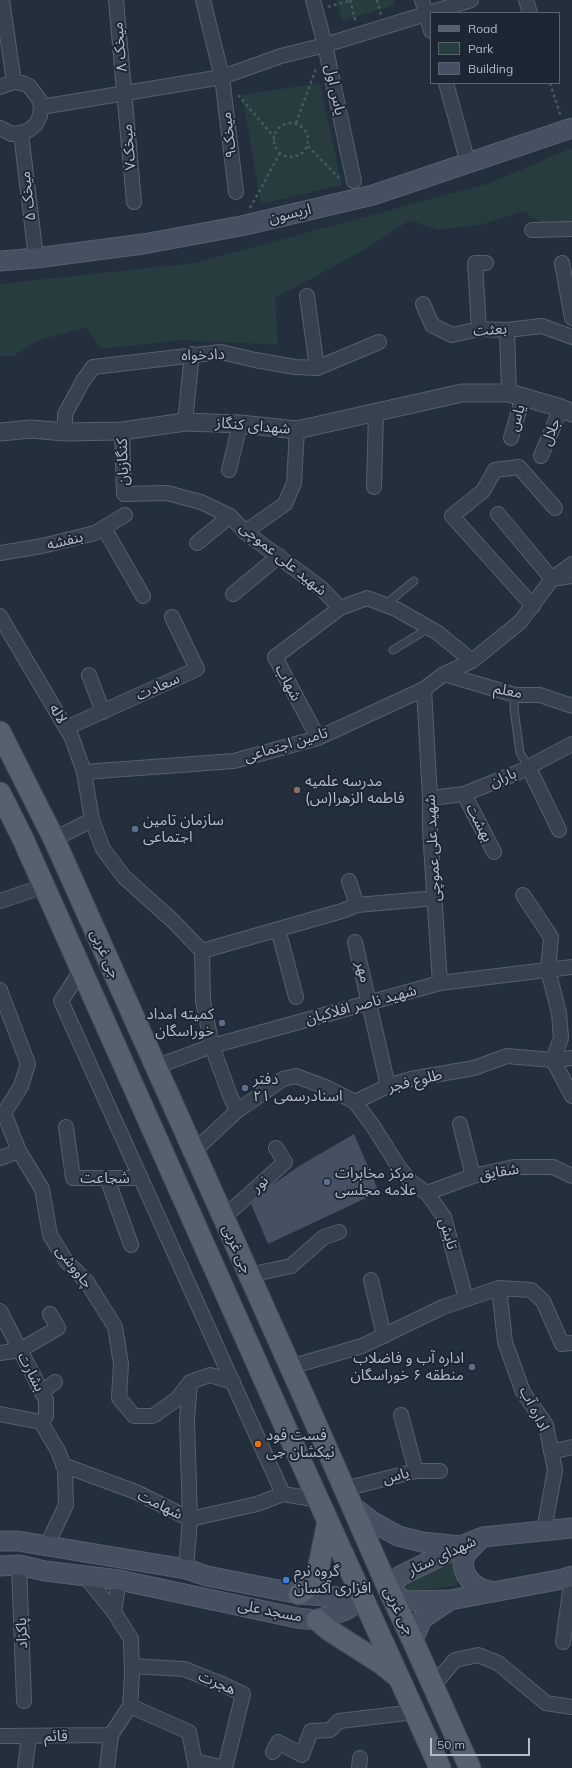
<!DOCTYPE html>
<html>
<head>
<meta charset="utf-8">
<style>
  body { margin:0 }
  #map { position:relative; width:572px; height:1768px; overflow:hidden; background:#242f3e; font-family:Mulish,sans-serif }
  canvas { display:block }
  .legend { position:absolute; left:430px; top:12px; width:130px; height:72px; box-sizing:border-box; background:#1d2633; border:1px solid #59626f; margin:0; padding:5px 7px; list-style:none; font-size:12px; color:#b4bcc9 }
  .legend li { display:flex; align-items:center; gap:8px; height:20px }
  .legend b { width:20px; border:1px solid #59626f }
  .scale { position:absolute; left:430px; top:1738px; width:100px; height:18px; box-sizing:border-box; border:2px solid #b4bcc9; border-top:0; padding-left:5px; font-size:12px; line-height:14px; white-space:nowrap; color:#b4bcc9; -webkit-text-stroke:3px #1d2633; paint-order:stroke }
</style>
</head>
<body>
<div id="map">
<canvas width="572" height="1768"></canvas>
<ul class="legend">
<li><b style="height:5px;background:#56606e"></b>Road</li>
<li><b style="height:11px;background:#263c3f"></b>Park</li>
<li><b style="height:11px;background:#455162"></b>Building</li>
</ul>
<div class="scale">50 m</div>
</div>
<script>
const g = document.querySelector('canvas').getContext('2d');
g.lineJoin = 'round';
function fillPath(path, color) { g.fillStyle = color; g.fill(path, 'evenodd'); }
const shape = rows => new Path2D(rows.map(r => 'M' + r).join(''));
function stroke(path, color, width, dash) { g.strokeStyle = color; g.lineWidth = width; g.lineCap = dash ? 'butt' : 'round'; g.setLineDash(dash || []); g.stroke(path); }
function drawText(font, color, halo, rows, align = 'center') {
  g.font = font + ' Mulish,"Noto Sans Arabic",sans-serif'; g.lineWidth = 4; g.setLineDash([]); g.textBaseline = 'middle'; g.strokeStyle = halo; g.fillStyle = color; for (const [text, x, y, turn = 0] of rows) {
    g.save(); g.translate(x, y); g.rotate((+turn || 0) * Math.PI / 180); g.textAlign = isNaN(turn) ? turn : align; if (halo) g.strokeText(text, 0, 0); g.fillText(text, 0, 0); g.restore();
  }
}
const green = shape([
  [337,0,394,0,395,5,343,21],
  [320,83,342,185,261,204,242,95],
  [572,148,572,228,554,232,524,211,480,225,438,230,410,220,366,249,275,298,278,345,181,340,102,349,85,327,37,341,13,356,0,356,0,284,195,263,490,183],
  [451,1562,458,1585,405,1593,398,1590,402,1583]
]);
const building = shape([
  [354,1134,379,1192,268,1244,251,1204,269,1187,301,1165]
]);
const path = shape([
  [350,0,356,23],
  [377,0,381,15],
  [328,7,352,0],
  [550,83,561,117],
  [238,95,274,137],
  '274 140a17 17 0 1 1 34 0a17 17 0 1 1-34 0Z',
  [296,123,316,69],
  [308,146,339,178],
  [250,208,280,153]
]);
const service = shape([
  [385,605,414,581],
  [393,650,429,628],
  [515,695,514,709,520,753,528,766]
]);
const minor = shape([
  [2,0,14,82],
  [116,0,134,202],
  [203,0,222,77,236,192],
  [313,0,325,45,354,181],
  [422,0,431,31],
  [526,0,530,13],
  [446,83,468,163],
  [0,87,14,82,22,83,29,86,39,99,41,107,40,116,36,124,29,130,21,133,12,134,0,128],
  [41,107,222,77,281,56,325,45,471,0],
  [21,133,36,258],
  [532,230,572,229],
  [562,263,572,318],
  [307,296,317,368],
  [423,304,432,325,452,335,479,329,507,330,542,326,572,337],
  [479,329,475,263,486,263],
  [507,330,509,393],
  [185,422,192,354],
  [122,431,124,494,167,493,201,502,230,516,245,532,321,588,340,608,367,598,396,609,438,633,472,661],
  [65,432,65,414,83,381,93,367,221,352,255,360,295,367,317,368,379,342],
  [511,438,523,397],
  [541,456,561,408],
  [229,470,240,424],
  [374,487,376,413],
  [498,514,552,579,572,564],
  [104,528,143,596],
  [245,532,285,504,294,483,297,430],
  [197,543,230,516],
  [0,553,42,546,95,533,125,515],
  [233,594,279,556],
  [533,606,452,516,483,491,495,470,519,467,555,508],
  [0,616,72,738,84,772,92,820,103,849,124,877,173,921,202,951,203,1001,212,1046,229,1093,237,1111],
  [444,674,515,695,540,695,572,706],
  [89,675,103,712],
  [424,689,430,798,430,830,440,983],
  [66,728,197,669,172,617],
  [318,738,275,657,340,608],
  [528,766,559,830],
  [84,772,234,761,318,738,424,689,444,674,472,661,520,622,552,579,572,576],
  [464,794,494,852],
  [430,798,464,794,519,772,572,744],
  [54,839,92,820],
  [349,881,357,905],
  [523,895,551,937,548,970,559,1013,561,1038,553,1060,572,1096],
  [0,901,45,886],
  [278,929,296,997],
  [355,942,388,1086],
  [202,951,342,911,357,905,436,898],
  [82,969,61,1001,283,1494,319,1500],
  [0,990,28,1064,21,1086,4,1113,19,1151,42,1189,50,1235,66,1261,87,1282,115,1327,121,1364,119,1398,134,1416,153,1416,177,1399,190,1382,210,1375,233,1382],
  [155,1067,212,1046,440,983,572,967],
  [355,1102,373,1126,400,1169,411,1182,427,1193,444,1217,466,1299],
  [460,1124,473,1176],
  [66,1127,73,1178,141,1178],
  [193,1152,237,1111,283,1079,296,1076,328,1088,355,1102,388,1086,411,1079,474,1068,507,1056,553,1060,572,1058],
  [0,1158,19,1151],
  [107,1178,131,1245],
  [427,1193,473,1176,514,1167,553,1167,572,1176],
  [223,1218,285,1162,276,1148],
  [249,1275,291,1266,324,1237,339,1232],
  [371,1280,384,1336],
  [499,1288,505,1342,523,1392,546,1425,555,1470,544,1530],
  [0,1311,46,1400,46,1416,41,1422],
  [0,1353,20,1350,58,1328,50,1314],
  [290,1367,362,1346,443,1307,499,1288,531,1290,543,1301,562,1344,572,1343],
  [42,1392,55,1382],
  [0,1414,41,1422],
  [41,1422,58,1451,65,1469,66,1505,47,1545],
  [551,1452,572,1447],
  [63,1465,136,1492,190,1519,257,1504,283,1494],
  [416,1471,440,1471],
  [344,1489,416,1471,401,1415],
  [19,1565,24,1701],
  [186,1569,190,1519,187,1420,190,1382],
  [85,1576,114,1612,131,1639,132,1674,130,1706,111,1735,107,1768],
  [114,1612,119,1580],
  [563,1642,571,1584],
  [132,1666,184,1669,222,1684,243,1694,225,1768,195,1761],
  [433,1686,455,1660,478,1655,498,1663,546,1703,572,1707],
  [130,1706,189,1732,196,1768],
  [0,1736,111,1735],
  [273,1752,278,1742,302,1755,311,1731,330,1730,339,1721,415,1712],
  [25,1768,29,1736],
  [359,1768,360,1758]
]);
const tertiary = shape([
  [0,432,31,429,65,432,122,431,185,422,240,424,297,430,462,393,509,393,561,408,572,413]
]);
const secondary = shape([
  [0,261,36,258,143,244,241,226,373,195,572,128],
  [351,1505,373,1522,398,1536,422,1542,461,1546],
  [572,1528,483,1537,461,1546,400,1576,388,1588,404,1601,450,1600,563,1579,572,1576],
  [480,1539,465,1555,463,1565,466,1575,473,1584,482,1589,493,1592],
  [0,1541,18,1541,186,1569,207,1576,299,1594,363,1599],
  [0,1566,19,1565,45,1571,119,1580,297,1618,317,1620,346,1610,363,1599],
  [413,1641,422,1619,450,1600]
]);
const primary = shape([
  [0,732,54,839,316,1424,388,1588,413,1641,470,1768],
  [0,793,23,839,292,1442,440,1768],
  [299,1594,312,1584,317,1575,328,1521],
  [317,1620,329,1630,382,1664,397,1676]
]);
const markers = [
  [297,790,4,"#8d6e63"],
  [135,829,4,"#5c6f8a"],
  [222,1023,4,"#5c6f8a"],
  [245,1088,4,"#5c6f8a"],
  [327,1182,4,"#5c6f8a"],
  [472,1367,4,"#5c6f8a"],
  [258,1444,4,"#e8710a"],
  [286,1580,4,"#3f7fe0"]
];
const streetNames = [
  ["میخک ۸",120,47,-95],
  ["یاس اول",335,90,78],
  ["میخک۹",229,135,-97],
  ["میخک۷",129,147,-95],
  ["میخک ۵",28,196,-97],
  ["اریسون",290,214,-13],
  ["بعثت",490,330,-4],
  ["دادخواه",203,355,-2],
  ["یاس",517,418,-74],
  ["شهدای کنگاز",253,426,5],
  ["جلال",551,432,-68],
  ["کنگازیان",123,462,-92],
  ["بنفشه",65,541,-14],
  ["شهید علی عموچی",283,559,39],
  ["شهاب",288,683,62],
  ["سعادت",158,687,-24],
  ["معلم",508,691,11],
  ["لاله",58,714,59],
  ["تامین اجتماعی",286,745,-17],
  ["باران",503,778,-23],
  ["بهشت",479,823,63],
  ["شهید علی عموچی",433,848,-93],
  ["جی غربی",105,954,66],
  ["مهر",363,972,76],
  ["شهید ناصر افلاکیان",361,1005,-15],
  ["طلوع فجر",415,1081,-14],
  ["شقایق",499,1172,-9],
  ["شجاعت",105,1178],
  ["نور",260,1184,-42],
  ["تابش",448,1234,73],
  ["جی غربی",237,1249,66],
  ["چاووشی",74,1267,52],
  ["بشارت",31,1372,63],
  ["اداره آب",534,1409,63],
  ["یاس",396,1476,-15],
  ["شهامت",160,1505,26],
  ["شهدای ستار",442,1556,-25],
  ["مسجد علی",270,1611,11],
  ["جی غربی",399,1611,64],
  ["پاکزاد",22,1633,-92],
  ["هجرت",217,1683,23],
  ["قائم",56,1736]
];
const poiNames = [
  ["مدرسه علمیه",305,781],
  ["فاطمه الزهرا(س)",305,798],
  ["سازمان تامین",143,820],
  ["اجتماعی",143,837],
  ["کمیته امداد",214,1014,"right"],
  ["خوراسگان",214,1031,"right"],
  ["دفتر",253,1079],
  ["اسنادرسمی ۲۱",253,1096],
  ["مرکز مخابرات",335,1173],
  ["علامه مجلسی",335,1190],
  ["اداره آب و فاضلاب",464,1358,"right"],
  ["منطقه ۶ خوراسگان",464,1375,"right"],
  ["فست فود",266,1435],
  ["نیکشان جی",266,1452],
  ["گروه نرم",294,1571],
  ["افزاری آکسان",294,1588]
];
fillPath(green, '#263c3f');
fillPath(building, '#455162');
stroke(service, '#565f6c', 9);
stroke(minor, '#565f6c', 16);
stroke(tertiary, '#565f6c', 19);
stroke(secondary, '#565f6c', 21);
stroke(primary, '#414a57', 23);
stroke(path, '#44595c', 2.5, [3, 3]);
stroke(service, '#38414e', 7);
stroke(minor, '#38414e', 14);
stroke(tertiary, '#38414e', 17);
stroke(secondary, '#465061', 19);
stroke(primary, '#56606e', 21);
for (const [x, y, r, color] of markers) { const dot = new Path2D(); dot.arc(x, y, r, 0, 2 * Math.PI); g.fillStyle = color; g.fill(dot); stroke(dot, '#1d2633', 1.5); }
drawText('15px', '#b4bcc9', '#1d2633', streetNames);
drawText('15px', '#b4bcc9', '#1d2633', poiNames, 'left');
</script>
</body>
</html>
